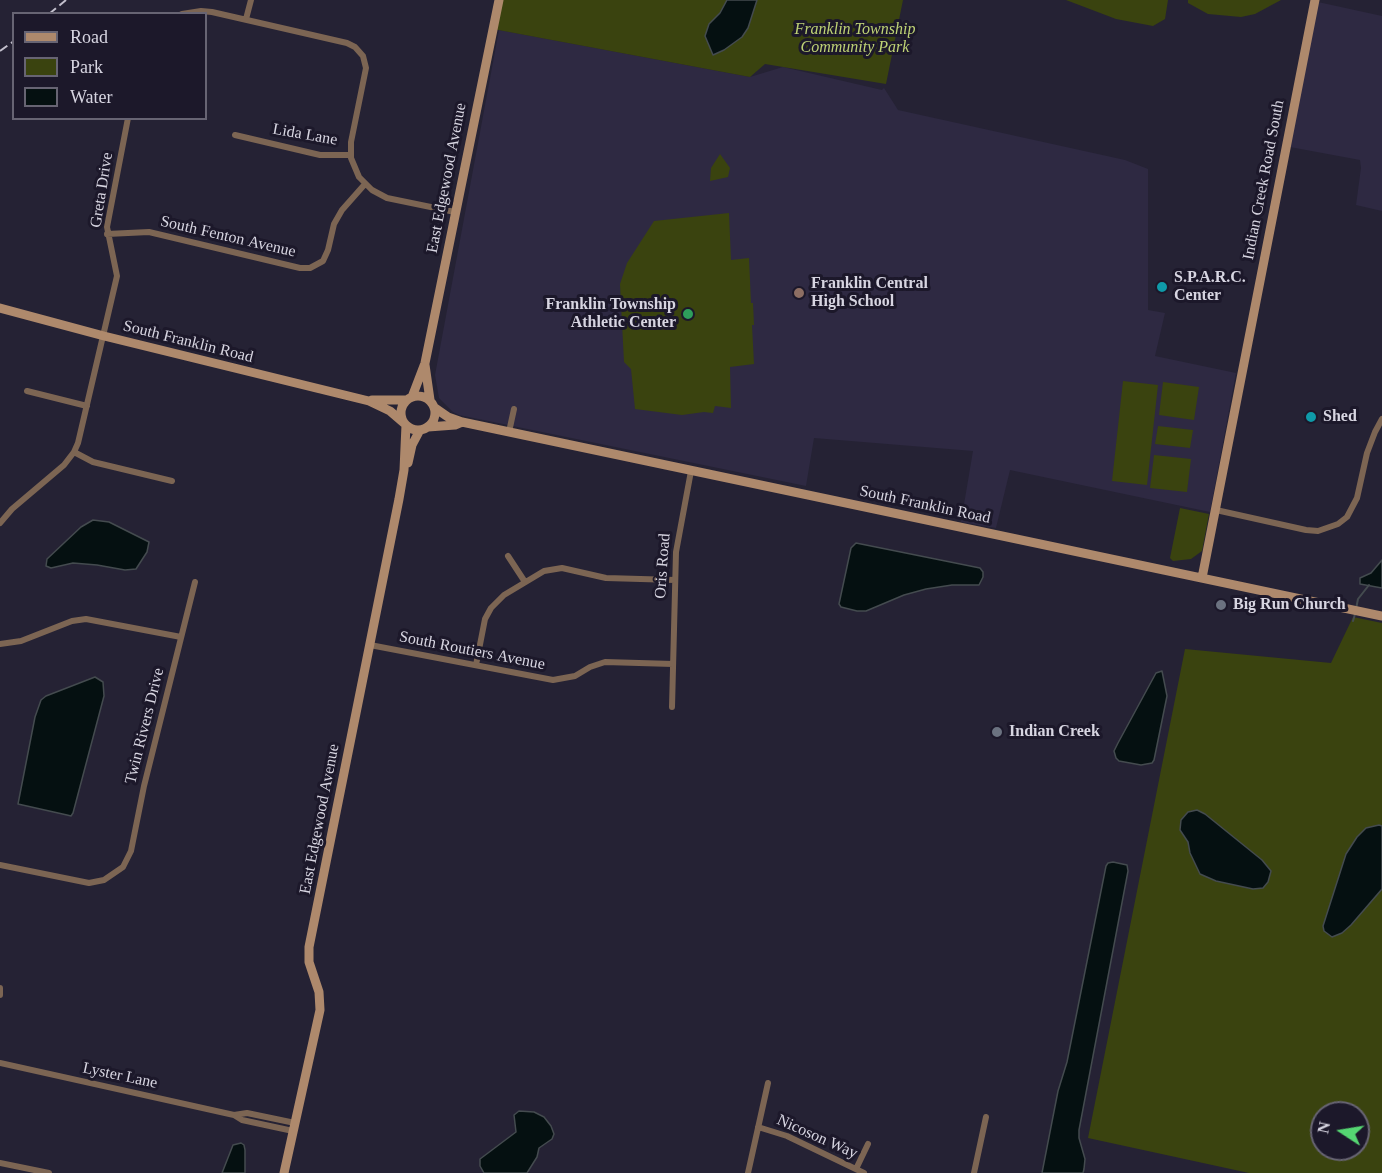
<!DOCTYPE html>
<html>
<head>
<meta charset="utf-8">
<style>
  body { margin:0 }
  #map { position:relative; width:1382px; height:1173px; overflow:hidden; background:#252234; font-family:Georgia,serif }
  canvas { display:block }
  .legend { position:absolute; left:12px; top:12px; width:195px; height:108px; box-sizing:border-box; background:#1c182a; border:2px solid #676473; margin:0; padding:8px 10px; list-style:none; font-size:18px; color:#d7d5e1 }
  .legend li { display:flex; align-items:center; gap:12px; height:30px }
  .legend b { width:30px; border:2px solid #676473 }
  .north { position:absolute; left:1310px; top:1101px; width:60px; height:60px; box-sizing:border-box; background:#1c182a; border:2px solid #676473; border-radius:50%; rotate:282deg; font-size:16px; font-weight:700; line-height:24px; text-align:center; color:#d7d5e1 }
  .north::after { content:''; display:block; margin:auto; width:21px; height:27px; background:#55d672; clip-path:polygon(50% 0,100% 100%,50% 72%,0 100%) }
</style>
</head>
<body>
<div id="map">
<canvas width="1382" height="1173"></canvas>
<ul class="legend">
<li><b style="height:8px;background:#ae896c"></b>Road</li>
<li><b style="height:16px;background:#3a430f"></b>Park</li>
<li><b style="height:16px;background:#051011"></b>Water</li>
</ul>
<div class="north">N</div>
</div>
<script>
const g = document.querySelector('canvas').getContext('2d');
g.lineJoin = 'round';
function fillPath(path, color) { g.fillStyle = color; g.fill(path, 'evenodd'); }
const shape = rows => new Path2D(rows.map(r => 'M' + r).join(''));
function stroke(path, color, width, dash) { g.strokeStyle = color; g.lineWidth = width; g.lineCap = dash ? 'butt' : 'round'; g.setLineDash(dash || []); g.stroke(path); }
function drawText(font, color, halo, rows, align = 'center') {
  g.font = font + ' Georgia,serif'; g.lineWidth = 6; g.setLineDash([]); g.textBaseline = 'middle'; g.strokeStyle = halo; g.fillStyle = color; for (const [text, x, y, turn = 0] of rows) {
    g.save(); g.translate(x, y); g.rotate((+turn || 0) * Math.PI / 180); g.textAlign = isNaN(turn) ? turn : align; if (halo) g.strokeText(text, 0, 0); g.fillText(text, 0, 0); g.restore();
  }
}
const built = shape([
  [1318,2,1382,16,1382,211,1356,205,1361,168,1360,160,1290,147],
  [499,30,750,77,783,67,882,90,884,88,898,110,1125,160,1148,169,1148,310,1165,313,1155,356,1236,373,1210,512,1010,470,996,528,961,522,973,451,814,438,806,486,459,415,453,412,439,398,435,375]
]);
const green = shape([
  [499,0,903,0,886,84,765,64,750,77,493,29],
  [1066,0,1168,0,1165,19,1153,26,1116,19],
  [1188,0,1281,0,1255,14,1241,17,1208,14,1188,3],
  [720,154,730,168,728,177,710,181,711,168],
  [729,213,731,260,749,258,751,303,753,303,754,325,752,325,754,364,730,367,731,408,715,406,713,413,704,412,682,415,635,409,631,369,624,362,620,284,627,263,654,221],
  [1123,381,1158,385,1147,485,1112,481],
  [1163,382,1199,387,1194,420,1159,415],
  [1158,426,1193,430,1190,448,1155,444],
  [1154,455,1191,459,1187,492,1150,488],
  [1180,508,1209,514,1202,551,1191,559,1173,561,1170,558],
  [1353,617,1382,623,1382,1173,1249,1173,1088,1138,1185,649,1331,663],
  [1322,1113,1358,1113,1358,1149,1322,1149]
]);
const water = shape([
  [727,0,757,0,748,28,742,37,724,50,713,55,705,36,709,24,720,13,727,0],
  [93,520,109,522,149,542,147,552,136,569,125,570,97,565,73,563,51,568,46,566,47,559,81,527,93,520],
  [856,543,980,568,983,572,983,577,979,585,952,585,926,589,904,595,866,611,857,611,841,607,839,604,851,548,856,543],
  [1382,560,1382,588,1360,584,1360,578,1371,573,1382,560],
  [1162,671,1167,696,1154,760,1152,763,1141,765,1119,761,1116,758,1114,751,1118,743,1156,673,1162,671],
  [95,677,103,682,104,696,73,813,71,816,67,815,18,804,35,717,41,700,46,696,95,677],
  [1197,810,1205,814,1262,860,1271,871,1268,882,1263,888,1253,889,1216,881,1200,874,1190,853,1188,842,1180,830,1181,820,1188,812,1197,810],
  [1379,825,1382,826,1382,889,1351,925,1342,933,1332,937,1324,931,1323,926,1346,854,1357,837,1366,828,1379,825],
  [1113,862,1127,865,1128,871,1079,1130,1079,1138,1085,1159,1084,1169,1083,1173,1042,1173,1058,1091,1067,1062,1106,866,1108,863,1113,862],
  [519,1111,534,1112,544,1117,551,1126,554,1134,552,1139,539,1148,537,1157,527,1173,484,1173,480,1166,480,1159,516,1132,514,1115,519,1111],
  [241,1143,244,1145,245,1150,245,1173,222,1173,233,1145,241,1143]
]);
const stream = shape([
  [1356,609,1358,599,1369,585],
  [1353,621,1355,614]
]);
const street = shape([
  [182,14,201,11,212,12,347,43,355,47,363,56,366,68,351,142,351,158,359,177,372,190,387,198,455,212],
  [246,19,251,0],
  [235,135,320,155,351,155],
  [107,234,149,232,300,268,310,268,323,261,328,250,334,224,342,210,365,184],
  [27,391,87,406],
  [509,432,514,409],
  [74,452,93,462,172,481],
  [1216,510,1306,530,1318,531,1338,524,1347,517,1357,498,1367,453,1375,432,1382,419],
  [0,523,12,509,64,465,74,452,78,443,117,276,107,227,128,118],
  [508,556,525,582],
  [0,644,21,641,72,621,86,619,181,637],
  [370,645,553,680,575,676,590,667,605,662,673,664],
  [476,665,485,619,491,608,504,595,544,571,562,568,606,578,675,580],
  [672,707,676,552,691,471],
  [0,865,89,883,104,880,123,867,131,851,144,786,195,582],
  [0,988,0,995],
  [0,1063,234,1115,242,1120,293,1131],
  [234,1115,247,1113,295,1123],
  [758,1127,787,1136,864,1173],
  [0,1163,49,1173],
  [856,1169,868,1144],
  [748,1173,768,1083],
  [974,1173,986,1117]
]);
const secondary = shape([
  [0,308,104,336,369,401,390,411,404,423],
  [425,365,430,400],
  '401 413a17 17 0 1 1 34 0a17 17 0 1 1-34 0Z',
  [412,397,425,363,499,0],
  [372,400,407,400],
  [435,408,448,417,462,422,1382,616],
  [428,427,455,425,462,422],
  [408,463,412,445,420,430],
  [1202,578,1315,0],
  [284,1173,320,1010,319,992,309,962,309,947,399,499,404,470,406,425]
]);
const rail = shape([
  [49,14,66,0],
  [0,51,14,41]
]);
const markers = [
  [1162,287,6,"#0f9aa8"],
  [799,293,6,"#8d6e63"],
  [688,314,6,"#2e9e5b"],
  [1311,417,6,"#0f9aa8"],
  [1221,605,6,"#6b7280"],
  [997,732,6,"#6b7280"]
];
const parkNames = [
  ["Franklin Township",855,30],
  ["Community Park",855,48]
];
const streetNames = [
  ["Lida Lane",305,135,10],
  ["East Edgewood Avenue",447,178,-79],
  ["Indian Creek Road South",1264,180,-79],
  ["Greta Drive",102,190,-81],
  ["South Fenton Avenue",228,237,13],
  ["South Franklin Road",188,342,14],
  ["South Franklin Road",925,505,12],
  ["Oris Road",663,566,-86],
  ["South Routiers Avenue",472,651,11],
  ["Twin Rivers Drive",145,726,-76],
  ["East Edgewood Avenue",320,819,-79],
  ["Lyster Lane",120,1076,12],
  ["Nicoson Way",817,1137,24]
];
const poiNames = [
  ["S.P.A.R.C.",1174,278],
  ["Center",1174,296],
  ["Franklin Central",811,284],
  ["High School",811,302],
  ["Franklin Township",676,305,"right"],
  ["Athletic Center",676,323,"right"],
  ["Shed",1323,417],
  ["Big Run Church",1233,605],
  ["Indian Creek",1009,732]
];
fillPath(built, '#2e2942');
fillPath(green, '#3a430f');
fillPath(water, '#051011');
stroke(water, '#444b4f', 1.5);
stroke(stream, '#444b4f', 2);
stroke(street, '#7c6553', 6);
stroke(secondary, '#ae896c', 9);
stroke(rail, '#c2bfcc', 2, [9, 4.5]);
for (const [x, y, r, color] of markers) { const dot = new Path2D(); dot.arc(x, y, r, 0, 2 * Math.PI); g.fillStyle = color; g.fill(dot); stroke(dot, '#1c182a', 2); }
drawText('italic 16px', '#bed275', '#1c182a', parkNames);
drawText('16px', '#d7d5e1', '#1c182a', streetNames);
drawText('bold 16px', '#d7d5e1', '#1c182a', poiNames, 'left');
</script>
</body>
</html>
